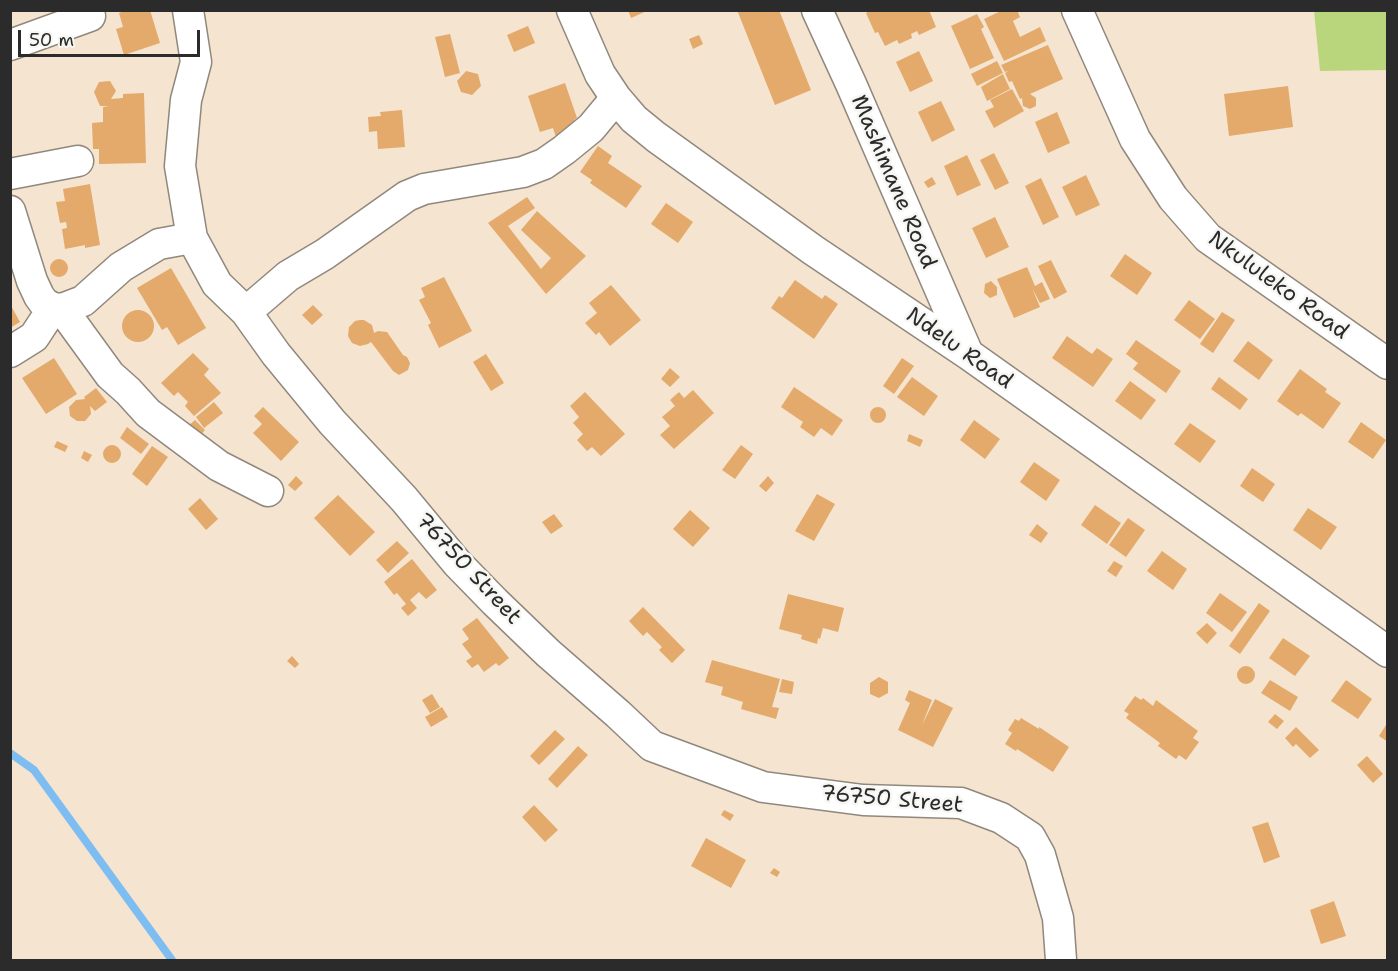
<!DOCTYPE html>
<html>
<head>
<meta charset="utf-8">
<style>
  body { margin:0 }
  #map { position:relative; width:1398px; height:971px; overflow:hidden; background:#f5e4cf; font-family:"Shantell Sans",sans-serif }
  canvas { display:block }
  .frame { position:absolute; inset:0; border:12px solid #2b2b2b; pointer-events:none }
  .scale { position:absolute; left:18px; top:30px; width:182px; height:27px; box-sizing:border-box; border:3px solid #2b2b2b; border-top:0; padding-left:8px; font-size:18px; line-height:21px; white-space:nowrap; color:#2b2b2b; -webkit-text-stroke:4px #f6f6f2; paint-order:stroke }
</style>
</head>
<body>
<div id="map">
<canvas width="1398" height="971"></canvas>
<div class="frame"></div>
<div class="scale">50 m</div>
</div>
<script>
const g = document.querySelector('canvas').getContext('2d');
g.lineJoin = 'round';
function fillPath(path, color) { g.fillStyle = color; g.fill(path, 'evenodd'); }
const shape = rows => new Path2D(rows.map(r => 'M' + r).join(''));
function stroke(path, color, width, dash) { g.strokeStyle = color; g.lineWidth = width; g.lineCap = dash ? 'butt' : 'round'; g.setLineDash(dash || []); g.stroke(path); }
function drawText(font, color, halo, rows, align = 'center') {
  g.font = font + ' "Shantell Sans",sans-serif'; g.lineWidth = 5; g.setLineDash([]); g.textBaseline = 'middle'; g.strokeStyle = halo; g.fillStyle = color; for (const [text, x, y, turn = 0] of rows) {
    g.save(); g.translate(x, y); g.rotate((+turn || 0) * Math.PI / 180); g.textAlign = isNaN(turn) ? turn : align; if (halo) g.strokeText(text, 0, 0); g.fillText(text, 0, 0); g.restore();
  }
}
const green = shape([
  [1314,11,1387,11,1387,70,1320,71]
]);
const stream = shape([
  [10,753,34,770,172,960]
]);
const building = shape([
  [127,10,150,10,160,43,124,55,116,29,123,27,119,13],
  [628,10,649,10,631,18],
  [737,10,779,10,811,90,775,105],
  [872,10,929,10,936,27,919,35,917,31,911,34,912,38,899,44,897,40,885,46,878,32,875,33,866,13],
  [1003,10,1017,10,1020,17,1013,21,1020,37,1040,27,1046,41,1004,61,984,19],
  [977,14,984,27,981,29,994,58,970,69,951,26],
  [528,26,535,43,514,52,507,35],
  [450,34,460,73,445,77,435,37],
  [699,35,703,44,693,49,689,39],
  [1048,45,1063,79,1030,94,1036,98,1036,106,1030,109,1023,106,1022,98,1020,99,1012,81,1009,82,1005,73,1008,71,1005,72,1001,65],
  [919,51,933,81,910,92,896,62],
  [997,61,1003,73,977,86,971,74],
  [466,71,478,74,481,86,472,95,461,92,457,81],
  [1003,74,1010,89,987,101,981,87],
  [110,81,116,91,111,99,123,98,123,94,144,93,146,163,99,164,99,149,93,149,92,123,103,122,103,107,109,106,100,106,94,92,99,82],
  [565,83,577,118,574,120,578,130,556,137,553,128,540,132,528,96],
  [1288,86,1293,127,1229,136,1224,94],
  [1012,89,1024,111,994,128,985,111,994,107,990,100],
  [941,101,955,130,932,142,918,112],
  [402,110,405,147,378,149,377,131,369,132,368,117,381,116,380,112],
  [1057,112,1070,143,1048,153,1035,122],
  [598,146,612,156,608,163,642,186,626,208,590,183,592,180,580,172],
  [994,153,1009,183,995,190,980,160],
  [967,155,981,185,957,196,944,166],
  [1086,175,1100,205,1076,216,1062,187],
  [932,177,936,184,928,188,924,182],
  [1041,178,1059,217,1043,225,1025,186],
  [90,184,100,245,85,248,85,245,65,249,62,229,67,228,66,222,60,223,56,202,65,201,63,189],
  [527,197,535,208,508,226,541,269,551,258,521,230,537,211,586,256,546,294,488,223],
  [666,203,693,222,678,243,651,224],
  [995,217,1009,247,986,258,972,228],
  [1125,254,1152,273,1137,295,1110,276],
  '50 268a9 9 0 1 1 18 0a9 9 0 1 1-18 0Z',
  [1051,260,1067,292,1054,299,1038,266],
  [1027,267,1035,286,1042,282,1050,299,1040,303,1032,288,1040,307,1014,318,997,279],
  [171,268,206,328,178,345,167,327,162,330,137,288],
  [444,277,472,331,439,348,428,325,431,323,419,300,425,297,421,288],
  [795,280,822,299,825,295,838,304,814,339,771,308,779,296,782,298],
  [991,281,997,287,997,295,990,298,984,293,985,284],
  [611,285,641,320,610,346,599,332,596,335,585,323,597,313,589,303],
  [1189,300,1215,319,1200,339,1174,320],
  [10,304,20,322,10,328],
  [313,305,323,315,312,325,302,315],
  '122 326a16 16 0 1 1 32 0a16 16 0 1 1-32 0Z',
  [1222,312,1235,320,1213,353,1200,344],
  [360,320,364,320,372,325,374,333,378,331,387,332,403,355,407,357,410,363,408,370,399,375,393,371,371,342,368,344,360,346,352,343,348,336,349,327,355,321],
  [1067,336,1092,354,1097,348,1113,359,1093,387,1052,358],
  [1136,340,1181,371,1166,393,1133,369,1138,363,1126,354],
  [1248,341,1273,360,1259,380,1233,361],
  [193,353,209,369,204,375,221,393,194,416,185,406,188,402,178,392,174,396,161,383],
  [486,354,504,383,491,391,473,362],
  [54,358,77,394,46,414,22,378],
  [902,358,914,366,894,394,883,386],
  [670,368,680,377,670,387,661,379],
  [1300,369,1327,389,1325,392,1341,403,1323,429,1301,413,1298,416,1277,401],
  [912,377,938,396,924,416,897,397],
  [1219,377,1248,399,1240,410,1211,389],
  [1130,381,1156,400,1141,420,1115,401],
  [794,387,843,420,832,436,821,428,814,437,800,427,803,422,781,407],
  [96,388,107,402,95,411,90,406,91,414,85,421,77,421,70,416,69,407,76,400,85,399,84,397],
  [693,390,714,413,674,449,660,435,670,426,662,417,675,406,670,400,679,392,684,398],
  [585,392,625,434,601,456,592,447,587,451,577,440,583,434,573,423,579,417,570,406],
  [214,402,223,413,204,428,196,417],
  [263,407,299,442,281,461,253,433,262,424,254,416],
  '870 415a8 8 0 1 1 16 0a8 8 0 1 1-16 0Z',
  [195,420,205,430,198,438,187,427],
  [974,420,1000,439,985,459,960,440],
  [1361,422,1386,440,1373,459,1348,442],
  [1190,423,1216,441,1200,463,1174,444],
  [127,427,149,444,141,454,120,438],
  [909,434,923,440,920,447,907,441],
  [57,441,68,446,65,452,54,447],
  [741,445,753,454,735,479,722,470],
  '103 454a9 9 0 1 1 18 0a9 9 0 1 1-18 0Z',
  [152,446,168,457,147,486,132,474],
  [84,451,92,455,88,462,81,458],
  [1034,462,1060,480,1046,501,1020,482],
  [1252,468,1275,484,1263,502,1240,486],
  [296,476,303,483,295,491,288,485],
  [768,476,774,483,766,492,759,486],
  [817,494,835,504,814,541,795,531],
  [338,495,375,532,350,556,314,518],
  [200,498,218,519,206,530,188,509],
  [1095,505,1121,523,1107,544,1081,525],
  [1308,508,1337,527,1321,550,1293,530],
  [690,510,710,528,693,547,673,529],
  [554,514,563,526,551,534,542,522],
  [1128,518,1145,530,1126,557,1109,545],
  [1037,524,1048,533,1041,543,1029,535],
  [397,541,409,553,388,573,376,560],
  [1162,551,1187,569,1173,590,1147,571],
  [412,559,437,590,426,599,419,592,410,600,417,608,408,616,401,608,406,604,397,593,394,595,384,582],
  [1114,561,1123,566,1116,577,1107,571],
  [1220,593,1247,612,1232,632,1206,613],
  [788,594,844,608,838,632,823,628,820,639,818,638,817,644,801,639,802,635,779,629],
  [1259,603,1270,611,1240,654,1229,646],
  [643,607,685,650,672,663,659,650,662,647,647,632,643,636,629,621],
  [477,618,509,658,499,666,496,663,484,672,478,664,472,668,466,661,472,657,462,644,469,639,462,629],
  [1207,623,1217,633,1207,644,1196,633],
  [1283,638,1310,656,1295,676,1269,658],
  [292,656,299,664,295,668,287,661],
  [712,660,780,679,772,707,779,708,776,719,741,709,743,702,721,695,723,687,705,682],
  '1237 675a9 9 0 1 1 18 0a9 9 0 1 1-18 0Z',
  [879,677,888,682,888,693,879,698,870,694,870,683],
  [782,679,794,682,792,694,779,692],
  [1270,680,1298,697,1290,711,1261,693],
  [1346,680,1372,699,1358,719,1331,701],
  [909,690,932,700,922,725,935,699,953,708,933,747,898,730,910,703,905,700],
  [432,694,440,707,430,713,422,700],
  [1135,696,1141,700,1143,698,1153,706,1156,700,1198,731,1193,738,1199,742,1186,760,1179,755,1176,759,1158,746,1160,743,1126,718,1129,714,1124,711],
  [442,707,448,717,431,727,425,717],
  [1275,714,1284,721,1277,729,1268,722],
  [1021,718,1039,729,1039,727,1069,747,1053,772,1017,749,1016,751,1005,744,1012,733,1008,730,1015,719,1019,721],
  [1386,725,1388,726,1388,742,1379,736],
  [1296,727,1319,750,1310,758,1296,744,1293,747,1285,738],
  [555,730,565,739,539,765,530,756],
  [578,746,588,755,557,788,548,779],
  [1367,756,1383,774,1373,783,1357,765],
  [534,805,558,830,545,842,522,817],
  [724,810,734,815,730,821,721,815],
  [1268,822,1280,857,1264,863,1252,827],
  [706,838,746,860,731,888,691,866],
  [774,868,780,872,777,877,770,873],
  [1334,901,1346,936,1321,944,1310,910]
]);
const minor = shape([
  [188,10,196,62,186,100,180,166,192,238,217,284,246,312],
  [572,10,600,74,616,98,634,119,656,137,813,250,968,354,1388,652],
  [817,10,851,84,968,354],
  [1077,10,1135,139,1173,198,1208,238,1388,364],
  [10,45,90,16],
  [616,98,591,128,564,150,544,164,523,172,424,189,407,196,325,254,288,276,246,312,276,354,332,422,404,499,457,563,495,602,548,653,618,714,652,746,763,787,863,800,961,803,1001,818,1030,837,1040,855,1058,918,1061,960],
  [10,174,78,161],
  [10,211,32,281,39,296,44,303,53,308,62,309,83,301,121,267,159,244,192,238],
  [62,309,110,375,128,391,148,413,219,466,268,491],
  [10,352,34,337,53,308]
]);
const streetNames = [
  ["Mashimane Road",893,182,67],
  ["Nkululeko Road",1278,286,36],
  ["Ndelu Road",959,349,35],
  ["76750 Street",468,569,47],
  ["76750 Street",892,800,5]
];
fillPath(green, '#bad67c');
stroke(stream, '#7dbdf1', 8);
fillPath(building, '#e3aa6b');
stroke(minor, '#90887d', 33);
stroke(minor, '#fff', 30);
drawText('22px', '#2b2b2b', '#f6f6f2', streetNames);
</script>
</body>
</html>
